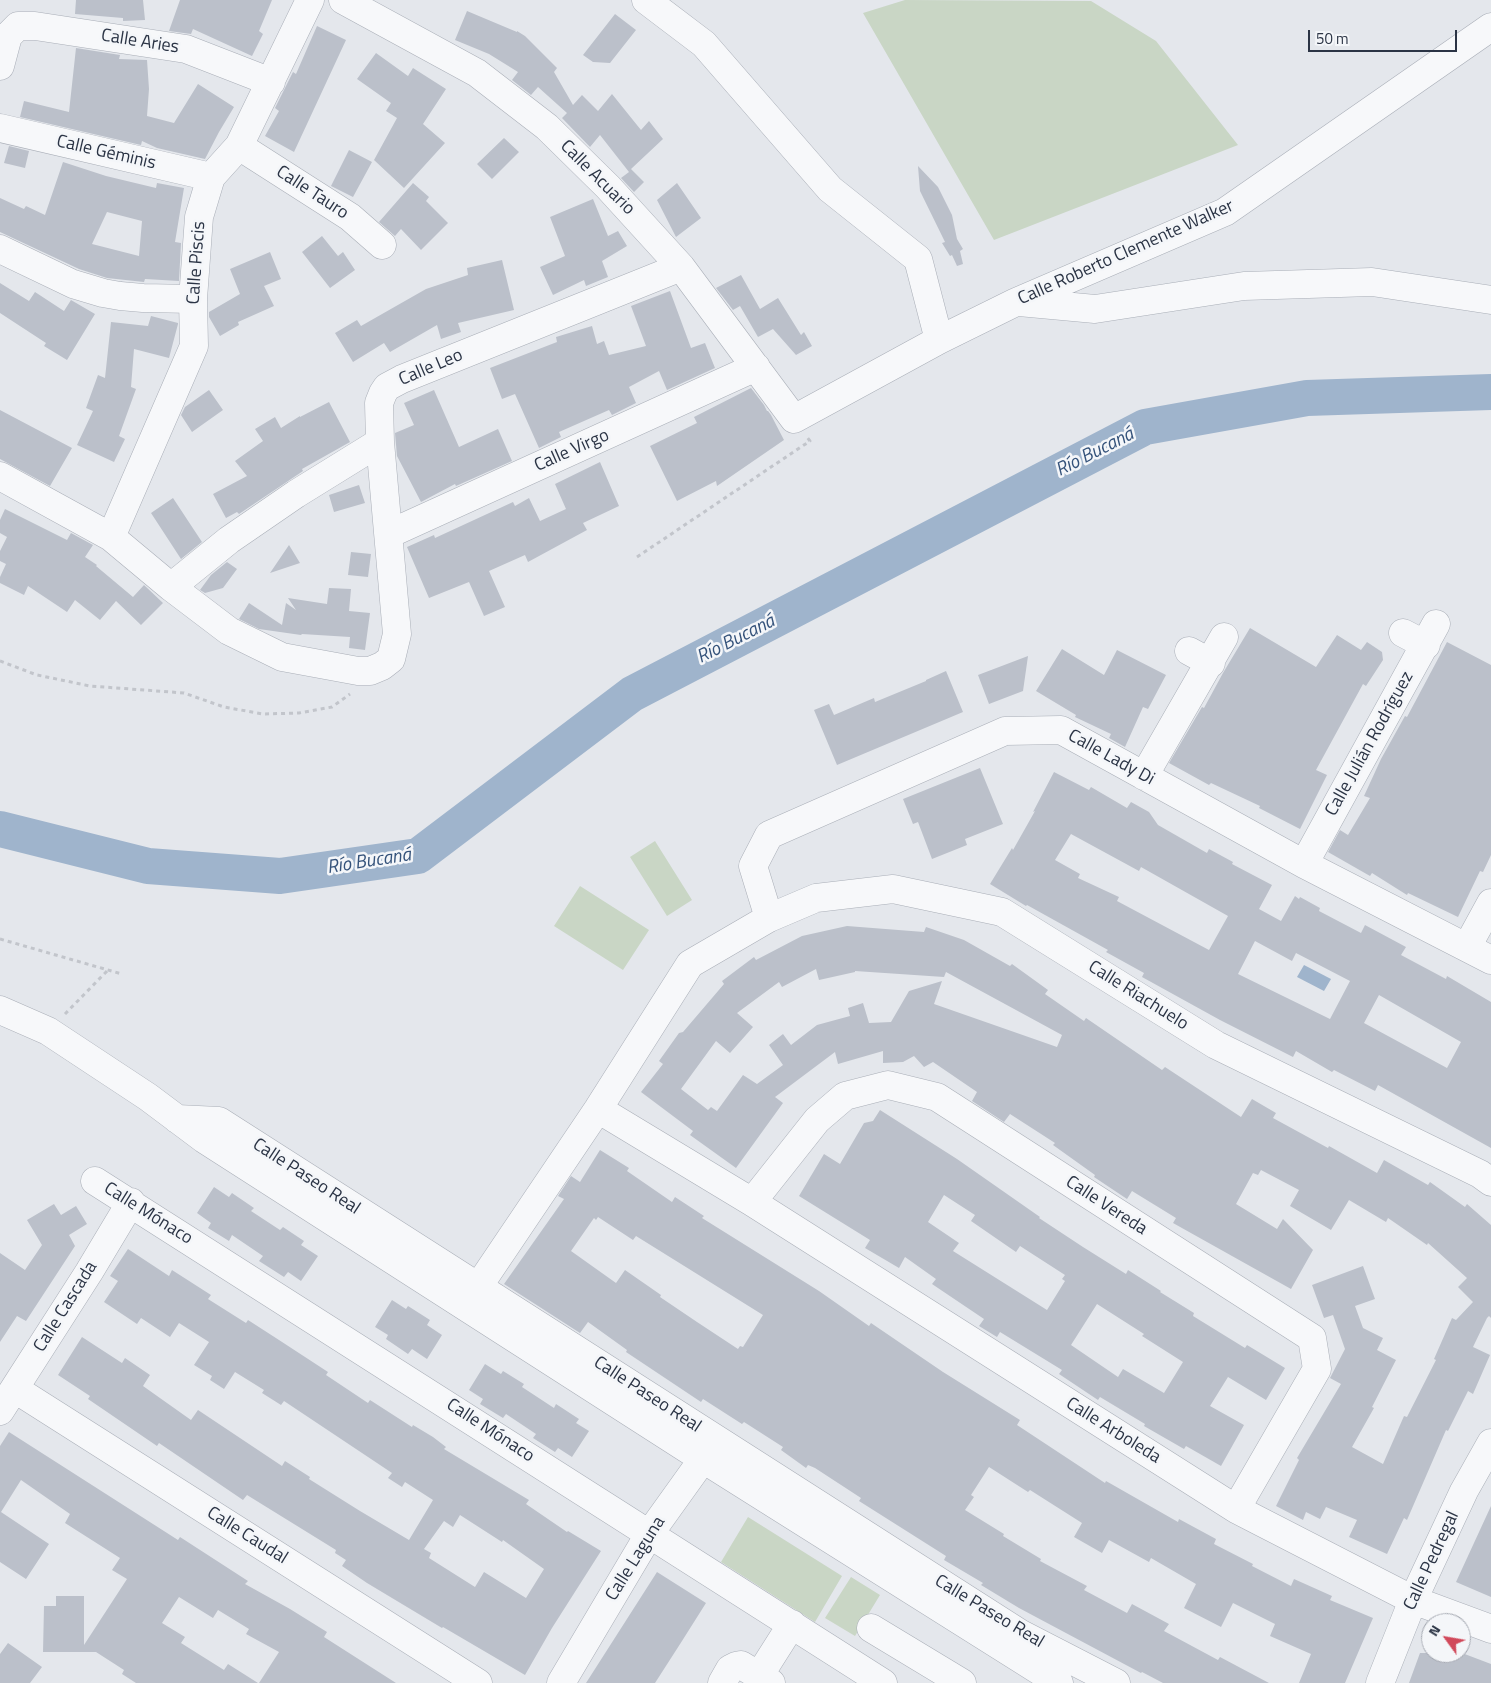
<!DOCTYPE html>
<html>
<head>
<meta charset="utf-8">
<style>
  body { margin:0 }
  #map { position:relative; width:1491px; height:1683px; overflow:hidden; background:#e4e7ec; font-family:"Titillium Web",sans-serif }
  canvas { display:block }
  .north { position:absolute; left:1421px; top:1613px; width:50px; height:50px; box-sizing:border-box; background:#f4f6f9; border:1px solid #a4a8b1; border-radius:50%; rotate:302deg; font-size:14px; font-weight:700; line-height:20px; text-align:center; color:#2b3445 }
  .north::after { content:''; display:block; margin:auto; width:18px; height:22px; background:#d1495b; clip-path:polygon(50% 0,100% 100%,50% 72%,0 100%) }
  .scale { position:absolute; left:1308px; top:30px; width:149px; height:22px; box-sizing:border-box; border:2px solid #2b3445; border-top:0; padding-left:6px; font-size:15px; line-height:18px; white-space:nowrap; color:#2b3445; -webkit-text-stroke:4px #f4f6f9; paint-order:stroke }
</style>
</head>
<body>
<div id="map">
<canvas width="1491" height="1683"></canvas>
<div class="north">N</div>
<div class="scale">50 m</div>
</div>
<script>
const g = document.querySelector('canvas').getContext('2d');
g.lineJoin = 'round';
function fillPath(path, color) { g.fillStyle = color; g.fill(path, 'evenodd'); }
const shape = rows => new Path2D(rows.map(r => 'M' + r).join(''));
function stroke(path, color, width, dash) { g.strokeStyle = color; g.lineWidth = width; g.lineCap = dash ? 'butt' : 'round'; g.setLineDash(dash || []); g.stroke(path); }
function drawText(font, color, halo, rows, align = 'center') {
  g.font = font + ' "Titillium Web",sans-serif'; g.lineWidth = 5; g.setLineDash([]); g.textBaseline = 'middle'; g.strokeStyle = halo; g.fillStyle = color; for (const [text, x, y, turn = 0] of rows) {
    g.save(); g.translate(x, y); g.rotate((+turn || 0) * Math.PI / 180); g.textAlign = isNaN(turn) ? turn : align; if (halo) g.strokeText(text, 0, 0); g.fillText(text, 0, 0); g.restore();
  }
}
const green = shape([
  [905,0,1091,1,1156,41,1238,145,994,240,863,13],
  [655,841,692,900,667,916,630,857],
  [580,886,649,930,623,970,554,926],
  [748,1517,842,1576,815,1622,721,1562],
  [851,1577,880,1595,855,1636,825,1618]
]);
const water = shape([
  [1304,965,1331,979,1324,991,1297,977]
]);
const river = shape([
  [0,829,148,866,280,876,418,856,632,694,1145,427,1307,398,1491,392]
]);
const building = shape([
  [76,0,143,0,145,20,123,21,123,18,75,14],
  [180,0,272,0,259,31,263,34,252,56,193,29,191,34,169,31],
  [467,11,517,32,517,31,525,36,557,68,554,72,573,105,582,95,598,111,612,94,641,130,649,121,663,139,631,169,644,182,634,192,621,178,629,172,600,135,590,147,562,118,567,113,538,87,531,95,512,80,518,72,489,54,455,40],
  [615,14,636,30,610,63,593,62,583,55],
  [317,26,346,40,294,152,265,136,279,111,275,108,293,72,296,74],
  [76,48,120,55,119,59,147,60,149,89,147,116,174,123,198,84,234,107,219,132,205,159,157,148,142,141,141,145,20,117,24,101,69,112],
  [376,53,408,76,413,68,446,89,423,124,445,143,404,188,374,160,397,118,386,111,391,103,357,79],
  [504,138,519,152,492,179,477,164],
  [9,146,29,151,25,168,4,163],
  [349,150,372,162,353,197,331,186],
  [63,162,106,176,156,188,157,183,184,188,175,242,181,243,179,281,145,279,144,282,107,278,79,269,0,232,0,198,24,209,26,206,45,215],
  [107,212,142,221,139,256,92,244],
  [918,166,938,187,952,215,957,239,963,249,960,251,963,264,957,266,952,255,950,256,942,243,945,242,920,191],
  [413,183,429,197,426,201,448,223,421,250,401,229,395,236,379,222],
  [677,183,701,218,676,237,657,200],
  [593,199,608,236,618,231,627,246,602,261,608,277,586,286,584,280,553,295,540,267,565,256,550,217],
  [322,236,338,256,343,252,355,270,330,288,302,252],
  [270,252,281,279,264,286,274,306,238,322,239,325,220,336,209,317,209,312,240,294,230,269],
  [502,260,514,310,458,323,461,332,441,339,437,325,390,352,384,343,353,362,335,333,357,320,361,326,426,289,468,275,467,268],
  [741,275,760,309,778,298,801,335,804,332,812,346,796,355,773,329,758,337,740,306,733,310,716,288],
  [0,283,29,301,35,292,64,311,71,300,95,314,67,360,44,346,46,343,0,313],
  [670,291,691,348,705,343,715,368,667,390,659,371,629,387,636,403,612,415,609,410,559,432,561,437,539,448,515,394,502,399,490,368,557,342,556,337,592,326,597,344,604,341,609,355,646,346,631,306],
  [151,316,178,323,178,324,169,358,134,349,131,387,136,389,119,436,125,439,114,462,77,445,93,411,86,408,98,375,105,378,111,322,148,326],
  [751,388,764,405,767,411,768,411,771,415,784,440,717,486,716,481,677,501,650,446,697,423,694,417],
  [209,390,223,410,192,432,181,415,185,407],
  [434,390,459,447,498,429,512,461,456,486,455,484,421,502,397,456,395,433,414,425,404,403],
  [329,402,350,442,302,469,303,471,239,514,237,512,226,518,213,494,247,476,235,461,263,441,255,429,275,417,281,428,300,416,300,417],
  [0,410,72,448,50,486,0,459],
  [600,462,619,506,583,523,587,530,528,562,525,555,489,571,505,607,484,616,469,582,429,598,407,547,434,535,435,538,513,502,515,506,529,498,540,521,566,509,555,484],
  [359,485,365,503,334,512,329,495],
  [173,498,202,542,181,559,151,513],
  [5,509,67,540,71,533,93,545,85,557,97,565,96,566,133,597,144,585,163,603,141,625,116,601,100,620,75,600,67,612,28,586,24,595,0,583,0,577,6,564,0,561,0,551,7,537,0,533,0,520],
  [289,545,300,563,270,573],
  [351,552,371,554,368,577,348,575],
  [227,562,237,569,223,588,205,593,200,590,211,575],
  [329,588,351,589,349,611,370,613,365,650,349,648,350,637,302,634,301,635,259,629,239,619,249,603,282,625,286,603,296,610,288,598,327,604],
  [1250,628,1316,667,1337,635,1361,650,1367,642,1382,652,1383,660,1366,686,1363,684,1316,770,1327,775,1300,829,1259,808,1260,806,1211,783,1209,785,1169,763,1202,707,1204,708,1223,673],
  [1447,642,1491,665,1491,855,1483,872,1480,871,1458,917,1408,893,1407,895,1372,873,1370,876,1328,852,1340,830,1348,835,1370,798,1364,796,1381,759,1405,716,1407,717],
  [1062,649,1104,675,1117,650,1166,675,1148,709,1143,707,1125,747,1109,738,1111,734,1075,717,1076,715,1036,691],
  [1028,656,1023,691,989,704,978,675],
  [946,671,963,712,837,765,814,710,829,704,834,715,874,698,875,702,926,681,926,680],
  [980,768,1003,824,965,839,967,845,932,859,918,822,913,824,903,799],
  [1054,772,1089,790,1091,787,1127,808,1131,802,1149,812,1158,825,1207,853,1209,849,1233,862,1232,864,1272,885,1259,909,1281,921,1295,896,1299,899,1300,897,1320,908,1319,911,1361,933,1365,925,1406,947,1401,955,1446,979,1447,976,1491,1002,1491,1148,1378,1085,1375,1091,1334,1070,1332,1072,1296,1051,1293,1057,1220,1020,1142,977,1144,973,1106,952,1108,950,1027,905,1026,906,990,884,1012,848,1013,850,1035,811,1033,812],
  [1071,834,1139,871,1141,867,1228,916,1209,950,1117,901,1119,897,1078,878,1080,874,1055,860],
  [1255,941,1292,961,1296,953,1350,981,1330,1019,1238,974],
  [1379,995,1461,1042,1447,1068,1364,1023],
  [847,926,924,932,926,927,964,940,1010,966,1012,964,1048,990,1045,994,1084,1021,1086,1018,1162,1070,1165,1067,1241,1117,1252,1099,1276,1113,1273,1118,1328,1148,1329,1146,1377,1173,1384,1160,1428,1185,1430,1182,1465,1207,1467,1204,1491,1225,1491,1318,1489,1316,1487,1318,1473,1347,1490,1355,1473,1394,1468,1391,1448,1431,1446,1430,1407,1520,1404,1518,1387,1554,1349,1537,1357,1520,1326,1507,1320,1519,1306,1512,1303,1520,1276,1506,1299,1460,1297,1458,1341,1384,1330,1378,1345,1349,1333,1315,1324,1318,1312,1285,1363,1266,1375,1299,1355,1306,1363,1328,1383,1338,1377,1350,1396,1360,1372,1407,1374,1408,1352,1447,1383,1464,1404,1416,1407,1417,1436,1360,1434,1359,1452,1318,1456,1320,1473,1302,1458,1287,1467,1278,1428,1243,1427,1245,1388,1218,1386,1222,1349,1200,1331,1230,1290,1206,1299,1190,1261,1170,1258,1175,1253,1173,1236,1204,1277,1229,1283,1219,1313,1250,1291,1289,1173,1223,1176,1218,1132,1191,1127,1199,1094,1177,1095,1175,1053,1145,1055,1143,1010,1114,1004,1122,972,1101,977,1092,933,1062,924,1067,914,1056,903,1062,883,1063,883,1051,838,1064,835,1052,775,1097,783,1103,736,1168,690,1135,693,1131,641,1092,663,1064,659,1061,679,1033,683,1032,724,984,722,981,754,957,756,960,802,936],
  [816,969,819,980,855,972,855,971,944,977,946,972,1062,1035,1057,1047,934,1004,942,981,909,991,891,1022,869,1023,863,1003,848,1008,850,1016,817,1025,791,1045,783,1034,769,1045,783,1065,757,1084,743,1075,717,1111,711,1107,708,1110,681,1089,716,1041,730,1053,753,1027,737,1013,779,982,782,987],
  [880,1110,957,1159,1040,1217,1039,1218,1083,1247,1126,1274,1128,1270,1161,1291,1160,1292,1194,1313,1193,1316,1245,1348,1247,1345,1285,1368,1266,1400,1228,1377,1210,1406,1244,1425,1221,1466,1186,1446,1184,1449,1144,1426,1145,1424,1100,1397,1098,1400,1059,1374,1062,1370,1000,1332,997,1337,979,1326,984,1319,932,1284,936,1279,905,1257,899,1268,865,1248,870,1240,799,1196,824,1154,840,1164,864,1123,873,1121],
  [944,1195,975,1215,971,1221,1016,1252,1020,1246,1065,1275,1062,1279,1065,1281,1047,1310,953,1251,959,1243,928,1222],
  [1097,1304,1144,1334,1142,1336,1183,1362,1164,1393,1123,1369,1118,1377,1071,1345],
  [600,1150,629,1168,627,1171,672,1202,675,1197,704,1216,702,1218,819,1291,869,1326,871,1323,943,1372,1020,1420,1017,1425,1105,1483,1106,1481,1178,1522,1179,1519,1216,1539,1214,1544,1253,1564,1252,1566,1291,1586,1294,1579,1332,1596,1330,1600,1373,1618,1345,1683,1299,1683,1311,1654,1270,1636,1275,1624,1233,1603,1221,1627,1184,1608,1196,1584,1151,1558,1149,1562,1109,1540,1102,1553,1074,1537,1082,1523,1030,1490,1028,1492,989,1467,971,1495,974,1497,965,1510,1004,1534,1003,1536,1041,1559,1040,1561,1087,1586,1084,1590,1127,1613,1132,1604,1169,1624,1164,1631,1218,1660,1220,1657,1269,1683,1163,1683,1142,1672,1141,1673,1019,1608,981,1585,983,1583,944,1560,946,1556,859,1501,861,1498,815,1468,808,1465,806,1468,781,1450,783,1447,744,1422,742,1424,703,1399,701,1402,626,1352,627,1350,588,1322,580,1333,504,1284,564,1199,558,1196,571,1176,580,1182],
  [598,1217,633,1240,636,1236,763,1315,743,1347,740,1346,738,1349,697,1322,660,1297,661,1295,625,1270,616,1283,571,1251,594,1218,596,1220],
  [214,1187,229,1197,232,1193,254,1208,251,1211,280,1230,283,1227,304,1241,301,1245,318,1256,301,1281,288,1272,284,1277,259,1261,263,1256,232,1235,229,1241,208,1228,211,1223,197,1213],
  [54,1204,61,1215,76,1206,87,1224,69,1235,75,1246,26,1321,17,1316,0,1342,0,1253,25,1270,42,1245,27,1220],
  [128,1249,169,1276,172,1270,211,1295,208,1299,246,1323,248,1320,279,1340,328,1372,326,1375,368,1403,370,1400,412,1427,413,1425,433,1437,446,1447,444,1449,529,1500,526,1504,567,1532,568,1531,601,1551,552,1628,525,1675,443,1627,442,1628,367,1583,342,1566,346,1560,335,1553,336,1550,247,1495,243,1500,159,1443,157,1446,88,1399,90,1396,58,1375,82,1337,122,1363,125,1358,150,1375,143,1386,191,1420,198,1410,282,1466,285,1461,310,1477,309,1479,360,1511,409,1540,433,1500,405,1482,402,1487,388,1478,392,1473,284,1401,281,1405,262,1393,264,1390,235,1372,224,1389,210,1380,212,1376,194,1365,209,1342,179,1323,170,1337,141,1318,137,1324,104,1302,118,1281,110,1276],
  [460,1515,502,1542,503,1540,544,1569,526,1598,484,1572,475,1587,429,1558,431,1553,424,1549,444,1521,453,1527],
  [392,1300,406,1309,408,1306,430,1320,427,1325,442,1335,427,1359,412,1349,408,1354,386,1339,388,1335,375,1327],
  [485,1364,501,1374,503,1371,524,1384,522,1387,554,1408,556,1404,579,1419,576,1423,589,1431,572,1457,558,1448,555,1452,533,1438,536,1434,506,1414,503,1418,480,1404,483,1399,469,1390],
  [9,1432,178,1540,180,1537,248,1581,245,1584,290,1609,327,1632,324,1637,396,1683,259,1683,279,1652,246,1634,249,1629,218,1610,213,1618,179,1597,162,1623,185,1637,181,1643,224,1670,228,1664,258,1683,136,1683,122,1674,124,1670,96,1652,43,1652,44,1606,56,1606,56,1596,84,1596,84,1645,127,1579,112,1570,120,1558,65,1523,70,1514,21,1480,1,1512,49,1544,26,1579,0,1562,0,1446],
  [1491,1506,1491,1597,1456,1582],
  [657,1572,706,1603,682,1641,655,1683,586,1683],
  [8,1643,42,1667,30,1683,0,1683,0,1654],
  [1420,1653,1462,1653,1491,1664,1491,1683,1409,1683]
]);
const path = shape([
  [637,557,789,455,810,441,807,437],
  [0,661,37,675,90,686,184,693,224,707,263,714,299,713,332,707,350,694],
  [0,939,122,974],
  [65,1014,108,970]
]);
const minor = shape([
  [343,0,477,73,547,127,608,187,681,267,794,419,939,340,1016,302,1225,212,1491,27],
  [646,0,704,44,830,189,918,259,939,340],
  [0,66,8,36,18,26,35,26,186,49,271,82],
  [0,128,211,177],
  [239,146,350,217,382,245],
  [0,249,73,284,103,293,120,296,143,298,193,299],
  [1019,302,1095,309,1244,286,1372,282,1491,300],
  [0,476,111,537,171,587,229,631,282,657,358,671,370,671,382,666,391,659,397,634,380,442,379,403,383,393,387,387,402,379,681,267],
  [389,534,756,367],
  [111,537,194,346,193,299,199,217,211,177,239,146,310,0],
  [171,587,229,540,296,494,380,442],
  [1403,633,1426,645],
  [1189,651,1211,663],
  [1144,776,1224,637],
  [1304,864,1436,624],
  [769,918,753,866,769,835,1005,731,1061,730,1304,864,1491,960],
  [1467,947,1491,903],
  [0,1010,48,1031,148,1097,204,1139,703,1459,1059,1683],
  [598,1109,752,1202,1236,1509,1413,1600,1491,1629],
  [177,1119,219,1121,1021,1634,1116,1683],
  [95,1181,883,1683],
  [752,1202,817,1120,845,1096,888,1085,937,1097,1312,1338,1317,1369,1236,1509],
  [478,1287,598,1109,690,964,769,918,816,898,893,889,1002,912,1216,1045,1480,1174,1491,1182],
  [15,1389,478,1683],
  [0,1411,89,1272,131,1202],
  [871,1628,962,1683],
  [759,1676,792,1624],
  [561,1683,650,1533,703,1459,712,1443],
  [722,1683,730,1669,736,1666,741,1665,771,1683],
  [1380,1683,1413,1600,1464,1491,1491,1443]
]);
const streetNames = [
  ["Calle Aries",140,42,9],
  ["Calle Géminis",106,153,13],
  ["Calle Acuario",597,178,45],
  ["Calle Tauro",312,193,33],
  ["Calle Roberto Clemente Walker",1126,253,-24],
  ["Calle Piscis",197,263,-86],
  ["Calle Leo",431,368,-23],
  ["Calle Virgo",572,451,-24],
  ["Calle Julián Rodríguez",1370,744,-61],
  ["Calle Lady Di",1111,758,29],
  ["Calle Riachuelo",1138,996,32],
  ["Calle Paseo Real",306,1177,33],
  ["Calle Vereda",1106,1206,33],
  ["Calle Mónaco",148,1214,32],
  ["Calle Cascada",66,1307,-58],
  ["Calle Paseo Real",647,1395,33],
  ["Calle Mónaco",490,1431,33],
  ["Calle Arboleda",1113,1431,32],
  ["Calle Caudal",247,1536,32],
  ["Calle Laguna",636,1559,-58],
  ["Calle Pedregal",1432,1561,-65],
  ["Calle Paseo Real",989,1612,31]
];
const waterNames = [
  ["Río Bucaná",1095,453,-27],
  ["Río Bucaná",736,640,-27],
  ["Río Bucaná",369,862,-9]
];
fillPath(green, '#c9d6c5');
fillPath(water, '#9fb4cc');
stroke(river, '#9fb4cc', 36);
fillPath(building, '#bbc0ca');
stroke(minor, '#a9aeb7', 29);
stroke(path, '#c2c5cb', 3, [4, 4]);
stroke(minor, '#f7f8fa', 28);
drawText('18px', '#2b3445', '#f4f6f9', streetNames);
drawText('italic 19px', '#34527a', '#f4f6f9', waterNames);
</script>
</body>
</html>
